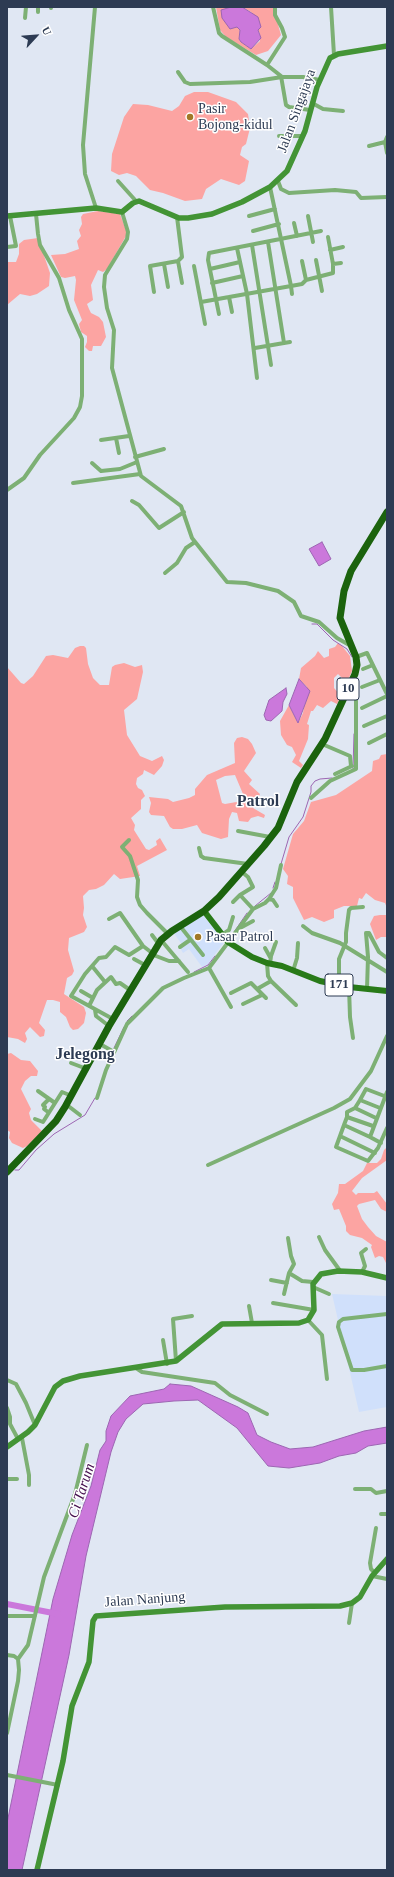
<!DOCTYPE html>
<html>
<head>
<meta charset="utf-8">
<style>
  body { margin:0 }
  #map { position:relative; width:394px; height:1877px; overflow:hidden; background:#e0e7f3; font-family:Georgia,serif }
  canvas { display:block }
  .frame { position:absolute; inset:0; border:8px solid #2d3b53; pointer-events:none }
  .north { position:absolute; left:16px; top:16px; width:40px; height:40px; -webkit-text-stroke:3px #fff; paint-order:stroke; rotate:64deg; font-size:11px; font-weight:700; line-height:16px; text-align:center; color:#2d3b53 }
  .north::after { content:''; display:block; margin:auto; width:14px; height:18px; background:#2d3b53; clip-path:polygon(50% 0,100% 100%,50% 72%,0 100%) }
</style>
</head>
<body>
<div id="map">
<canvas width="394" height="1877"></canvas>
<div class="frame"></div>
<div class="north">U</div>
</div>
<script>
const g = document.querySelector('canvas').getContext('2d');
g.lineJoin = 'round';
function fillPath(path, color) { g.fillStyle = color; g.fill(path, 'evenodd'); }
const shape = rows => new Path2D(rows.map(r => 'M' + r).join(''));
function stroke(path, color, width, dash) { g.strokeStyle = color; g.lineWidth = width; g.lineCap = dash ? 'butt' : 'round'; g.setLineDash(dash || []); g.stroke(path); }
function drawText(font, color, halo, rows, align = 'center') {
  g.font = font + ' Georgia,serif'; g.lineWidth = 3; g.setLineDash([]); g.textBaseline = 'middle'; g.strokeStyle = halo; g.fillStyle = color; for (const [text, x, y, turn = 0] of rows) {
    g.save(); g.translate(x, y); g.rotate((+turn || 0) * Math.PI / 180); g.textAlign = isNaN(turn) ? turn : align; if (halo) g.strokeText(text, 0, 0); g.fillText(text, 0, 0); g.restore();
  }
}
const built = shape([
  [203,915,224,942,208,964,202,967,189,949,183,953,180,948,183,946,173,932],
  [332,1294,387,1296,387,1407,359,1412]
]);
const green = shape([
  [216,7,231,7,230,8,232,27,237,27,240,30,239,39,241,42,251,49,260,41,260,34,258,30,259,22,251,12,242,7,273,7,281,35,268,51,256,55,226,37,220,30],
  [194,92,208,92,236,102,248,114,250,128,246,144,242,147,240,155,249,161,245,181,239,185,221,179,206,189,202,199,185,201,163,193,150,190,136,176,127,173,119,175,111,171,112,154,124,117,133,104,148,105,172,111,179,106,185,96],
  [98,211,120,214,126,230,126,236,107,269,103,272,98,270,91,285,93,300,87,304,89,309,91,313,99,317,103,322,106,337,101,346,93,346,92,351,89,351,85,347,87,342,87,336,81,332,79,324,82,320,74,300,76,280,75,276,65,278,61,277,51,255,65,254,79,249,77,241,81,236,79,230,82,224,81,217,83,214],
  [38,238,50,273,49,286,37,294,30,296,20,294,7,305,7,262,16,262,19,254,19,244,24,240],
  [338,643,342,646,350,656,352,671,348,680,342,678,338,674,334,678,334,688,341,696,337,704,331,701,323,708,317,705,313,711,311,711,307,724,309,725,308,739,299,761,303,765,301,768,292,762,296,755,292,747,287,745,281,735,280,721,289,705,298,723,303,713,307,687,299,679,301,668,315,656,318,651,324,658,329,656,329,649,335,647],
  [80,646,84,646,86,648,88,664,93,678,100,685,109,685,112,667,115,665,124,663,135,667,142,665,143,672,137,699,124,710,127,735,140,756,152,761,162,756,164,760,162,766,154,775,144,770,143,774,137,778,136,784,138,788,142,790,145,796,141,800,141,809,131,818,135,825,134,830,146,849,149,850,157,845,156,841,160,838,167,850,137,866,140,876,120,879,114,874,104,885,96,889,89,890,83,896,84,908,83,915,87,927,84,932,69,938,68,950,74,971,72,975,67,978,64,994,84,1007,86,1013,84,1023,78,1029,73,1030,70,1027,66,1017,60,1012,60,1002,53,1000,47,1000,39,1023,45,1030,44,1036,40,1037,30,1027,25,1033,27,1039,25,1043,18,1039,7,1037,7,667,21,683,24,684,33,676,46,656,53,655,68,658,75,648],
  [242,737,248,739,252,744,256,753,244,771,252,780,249,784,260,794,253,808,265,815,264,818,258,816,251,818,248,822,239,821,237,813,232,812,229,819,228,837,221,839,202,833,197,825,182,829,173,829,170,827,164,816,151,815,149,812,151,803,149,797,168,799,173,802,189,798,195,795,195,789,207,775,235,763,234,743,237,738],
  [235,775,243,794,246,795,245,799,242,801,225,804,222,803,216,780,225,776],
  [387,754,387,908,385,903,375,900,366,893,362,899,359,898,357,906,344,906,334,910,334,918,324,922,312,917,304,920,293,898,293,887,287,884,288,876,283,869,293,834,304,821,311,802,336,795,372,771,373,761,379,759,381,755],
  [380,915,387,915,387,937,381,937,376,940,370,924,374,916],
  [11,1053,21,1060,30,1061,38,1071,37,1076,31,1076,25,1081,21,1089,31,1109,29,1113,31,1120,42,1131,27,1146,23,1148,12,1143,9,1138,10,1132,7,1130,7,1054],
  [387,1147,387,1160,362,1178,352,1191,356,1195,358,1193,374,1193,377,1191,387,1204,387,1212,381,1209,375,1200,359,1204,357,1206,362,1219,368,1227,376,1236,387,1242,387,1265,383,1257,379,1256,375,1258,371,1247,372,1245,362,1238,350,1235,346,1231,346,1226,339,1209,334,1210,332,1204,338,1193,339,1184,345,1184,363,1171,367,1163,377,1163,381,1159,384,1150]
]);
const water = shape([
  [231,7,242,7,258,17,261,27,258,30,261,38,251,49,241,42,239,39,240,30,237,27,230,29,222,18,221,10,231,7],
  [322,542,331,559,319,566,309,549,322,542],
  [299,679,310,691,298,723,289,705,299,679],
  [286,688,287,694,283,702,282,711,271,721,266,720,264,715,269,700,286,688],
  [170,1384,191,1386,238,1407,248,1413,257,1435,271,1442,290,1449,313,1447,364,1431,387,1427,387,1443,368,1446,356,1453,339,1456,320,1463,289,1468,268,1466,237,1428,198,1400,174,1401,143,1404,126,1419,118,1432,111,1452,86,1556,69,1655,22,1870,7,1870,7,1823,53,1599,72,1535,91,1486,100,1450,106,1441,106,1431,111,1416,130,1396,164,1389,170,1384]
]);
const stream = shape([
  [312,624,317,624,333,640,347,649,352,657],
  [345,688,349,679],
  [353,769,354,734],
  [281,864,289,837,303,817,311,792,311,786,315,781,320,779,332,778],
  [273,888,275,882],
  [255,906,271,893],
  [232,935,247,913],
  [194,972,208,965,215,956],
  [127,1021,132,1016],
  [114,1048,124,1027],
  [15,1170,19,1170,36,1150,54,1134,85,1115,95,1098]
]);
const river = shape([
  [7,1604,58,1614]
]);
const street = shape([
  [95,7,83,145,85,174,96,208],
  [213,7,219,33,222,36,267,65,281,76,286,105,289,107,310,110],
  [331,7,334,55],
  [51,8,51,7],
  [38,12,38,7],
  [25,18,26,7],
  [267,65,285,37,282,28,275,15,275,7],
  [178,72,185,82,190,84,250,82,282,77,303,77,320,80],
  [312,103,323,109,343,111],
  [279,136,303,136],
  [387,137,385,142,387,153],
  [369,146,385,142],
  [118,181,136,201],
  [278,181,281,189,289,193,335,190,356,192,361,198,387,197],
  [122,212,128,232,127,239,105,275,104,287,107,308,114,330,112,368,141,476,181,506,192,538,227,582,246,583,278,591,294,602,301,616,319,622,337,638,351,646],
  [249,216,275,209],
  [308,216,313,242],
  [294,223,297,236],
  [253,231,279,224],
  [252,245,271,365],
  [7,247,16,246,10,216],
  [237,248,247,294,257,378],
  [330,250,343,247],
  [316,260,322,291],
  [178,261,182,283],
  [302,261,306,280],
  [164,264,168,287],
  [333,264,341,263],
  [194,266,205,324],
  [210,269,240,262],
  [212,283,243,276],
  [154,292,150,266,178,261,182,257,177,217],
  [292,294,291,286,302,284,306,280,333,273,333,264,328,237],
  [229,297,232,312],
  [201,302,291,286,270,187],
  [219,314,208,260,209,253,321,231],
  [284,343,290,342],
  [255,348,284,343,268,242],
  [116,438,119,453],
  [101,440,129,436],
  [135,457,164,449],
  [92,463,101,471,120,469,137,462],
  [73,483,140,474],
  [7,490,24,478,40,455,74,418,80,407,82,396,82,339,69,310,59,278,40,245,38,234,36,214],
  [132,501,139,505,159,528,184,512],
  [165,573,177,563,186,548,195,542],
  [356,657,367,653,387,694],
  [363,669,373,665],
  [362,687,380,680],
  [362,708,387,696],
  [364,726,387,716],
  [369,743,387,734],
  [322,744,350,756,351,766],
  [335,774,352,766],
  [311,798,330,781,356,769,356,692,349,688],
  [238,831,270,837],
  [129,840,122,847,130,856,138,880,137,897,140,905,147,913,168,934],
  [199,848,201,856,204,858,248,864],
  [240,895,253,887,248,877,242,872],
  [269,899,273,900,277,906],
  [233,902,240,895,253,909],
  [109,919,120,913,143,946,156,956,169,961,179,961],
  [180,926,203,955],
  [303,926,312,933,340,943,387,972],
  [240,928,253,921],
  [152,935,158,943],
  [222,935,229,930,233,917],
  [161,940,188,972],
  [180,947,190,940],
  [265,948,270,957],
  [134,959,145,965],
  [267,963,268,976,271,981,296,1005],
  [270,964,271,956,276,942],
  [92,966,105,982],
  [209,968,231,1007],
  [293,971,297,958,298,943],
  [339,985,339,959,346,942,346,933,349,910,351,908,363,907],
  [349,987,350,1017,353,1038],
  [257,989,266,998],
  [367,989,368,957,366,933,369,933,379,952,387,958],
  [81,991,93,998],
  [231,993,251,983,257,989,271,981],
  [243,1004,262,995],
  [89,1006,97,990,111,977,116,984,120,983,130,990],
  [95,1010,96,1016,109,1026],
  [113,1019,71,996,85,974,99,958,106,957,115,947,129,955,143,946],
  [100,1044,114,1052],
  [71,1063,87,1069],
  [38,1091,55,1103],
  [97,1098,106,1070,127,1024,163,988,184,978,209,968,253,909,265,903,269,899,276,888,281,865],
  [360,1100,366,1089,387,1097],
  [67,1105,80,1115],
  [355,1108,376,1118],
  [380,1108,360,1100,355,1108,347,1112,347,1117,344,1125,370,1137,387,1092],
  [48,1112,44,1109,45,1107,43,1105,49,1099],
  [347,1117,373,1126],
  [35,1119,43,1122,62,1092,72,1096],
  [344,1125,340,1136,375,1153],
  [340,1136,336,1147,368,1161,378,1148,387,1128],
  [370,1137,381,1143],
  [208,1165,334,1108,350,1099,371,1071,387,1036],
  [319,1237,325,1250,341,1272],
  [288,1238,291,1256,294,1264,289,1273],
  [362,1272,365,1266,361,1253,366,1249],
  [271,1280,287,1283],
  [313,1287,329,1294],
  [284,1294,289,1273,302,1281,313,1282],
  [273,1303,314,1310],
  [249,1306,252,1323],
  [387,1314,343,1319,339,1322,338,1327,352,1370,364,1370,387,1366],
  [308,1320,322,1335,327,1379],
  [163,1340,167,1364],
  [176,1361,173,1319,192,1316],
  [136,1368,142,1372,215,1383,230,1395,267,1414],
  [7,1380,16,1384,26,1403,35,1425],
  [7,1408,10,1417,10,1424,18,1439],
  [22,1438,29,1475,29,1485],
  [7,1479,17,1479],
  [355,1489,371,1489,376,1493,387,1491],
  [381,1514,387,1514],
  [375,1573,371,1569,370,1563,376,1528],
  [372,1576,387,1579],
  [7,1616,35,1616],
  [349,1623,352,1603],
  [7,1655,14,1656,18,1659,19,1670,18,1681,7,1733],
  [18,1659,28,1645,44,1577,75,1494,87,1445],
  [7,1775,58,1785]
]);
const secondary = shape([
  [7,216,96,208,122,212,133,203,139,201,179,218,188,218,212,214,242,202,270,187,287,171,305,131,317,87,330,58,338,54,387,46],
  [7,1447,28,1432,35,1425,55,1387,63,1381,80,1376,176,1361,222,1324,299,1323,308,1320,314,1310,313,1284,321,1274,338,1271,362,1272,387,1278],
  [37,1870,63,1761,72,1706,89,1662,93,1621,96,1616,225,1607,340,1606,352,1603,360,1597,372,1576,387,1559]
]);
const primary = shape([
  [204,911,228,942,252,957,267,963,282,966,320,981,349,987,387,991]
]);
const highway = shape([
  [7,1172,56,1121,65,1107,109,1026,161,940,172,931,204,911,219,897,264,846,278,828,297,782,325,739,355,674,357,665,356,657,340,618,344,591,351,571,387,512]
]);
const markers = [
  [190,117,4,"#a17827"],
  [198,937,4,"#a17827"]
];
const shields = [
  [348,689,22],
  [339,985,28]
];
const shieldNames = [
  ["10",348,689],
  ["171",339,985]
];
const poiNames = [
  ["Pasir",198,109],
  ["Bojong-kidul",198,125],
  ["Pasar Patrol",206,937]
];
const streetNames = [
  ["Jalan Singajaya",297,111,-70],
  ["Jalan Nanjung",145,1600,-4]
];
const waterNames = [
  ["Ci Tarum",82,1491,-72]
];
const quarterNames = [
  ["Patrol",258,802],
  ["Jelegong",85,1055]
];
fillPath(built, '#d0e0fb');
fillPath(green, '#fca4a2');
fillPath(water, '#cb78db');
stroke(water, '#9c66b2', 1);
stroke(stream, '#9c66b2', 1);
stroke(river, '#cb78db', 6);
stroke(street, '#7db074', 4);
stroke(secondary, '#439435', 5.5);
stroke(primary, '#287a18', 6);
stroke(highway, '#1b630d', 7);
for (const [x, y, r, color] of markers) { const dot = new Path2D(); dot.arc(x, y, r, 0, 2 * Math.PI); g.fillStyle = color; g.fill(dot); stroke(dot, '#fff', 1.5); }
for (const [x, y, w] of shields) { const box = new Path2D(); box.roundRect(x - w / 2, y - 11, w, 22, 3); g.fillStyle = '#fff'; g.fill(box); stroke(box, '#2d3b53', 1); }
drawText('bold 13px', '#2d3b53', null, shieldNames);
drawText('14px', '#2d3b53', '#fff', poiNames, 'left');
drawText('14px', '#2d3b53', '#fff', streetNames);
drawText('italic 15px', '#440f4e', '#fff', waterNames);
drawText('bold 16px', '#2d3b53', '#fff', quarterNames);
</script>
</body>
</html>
